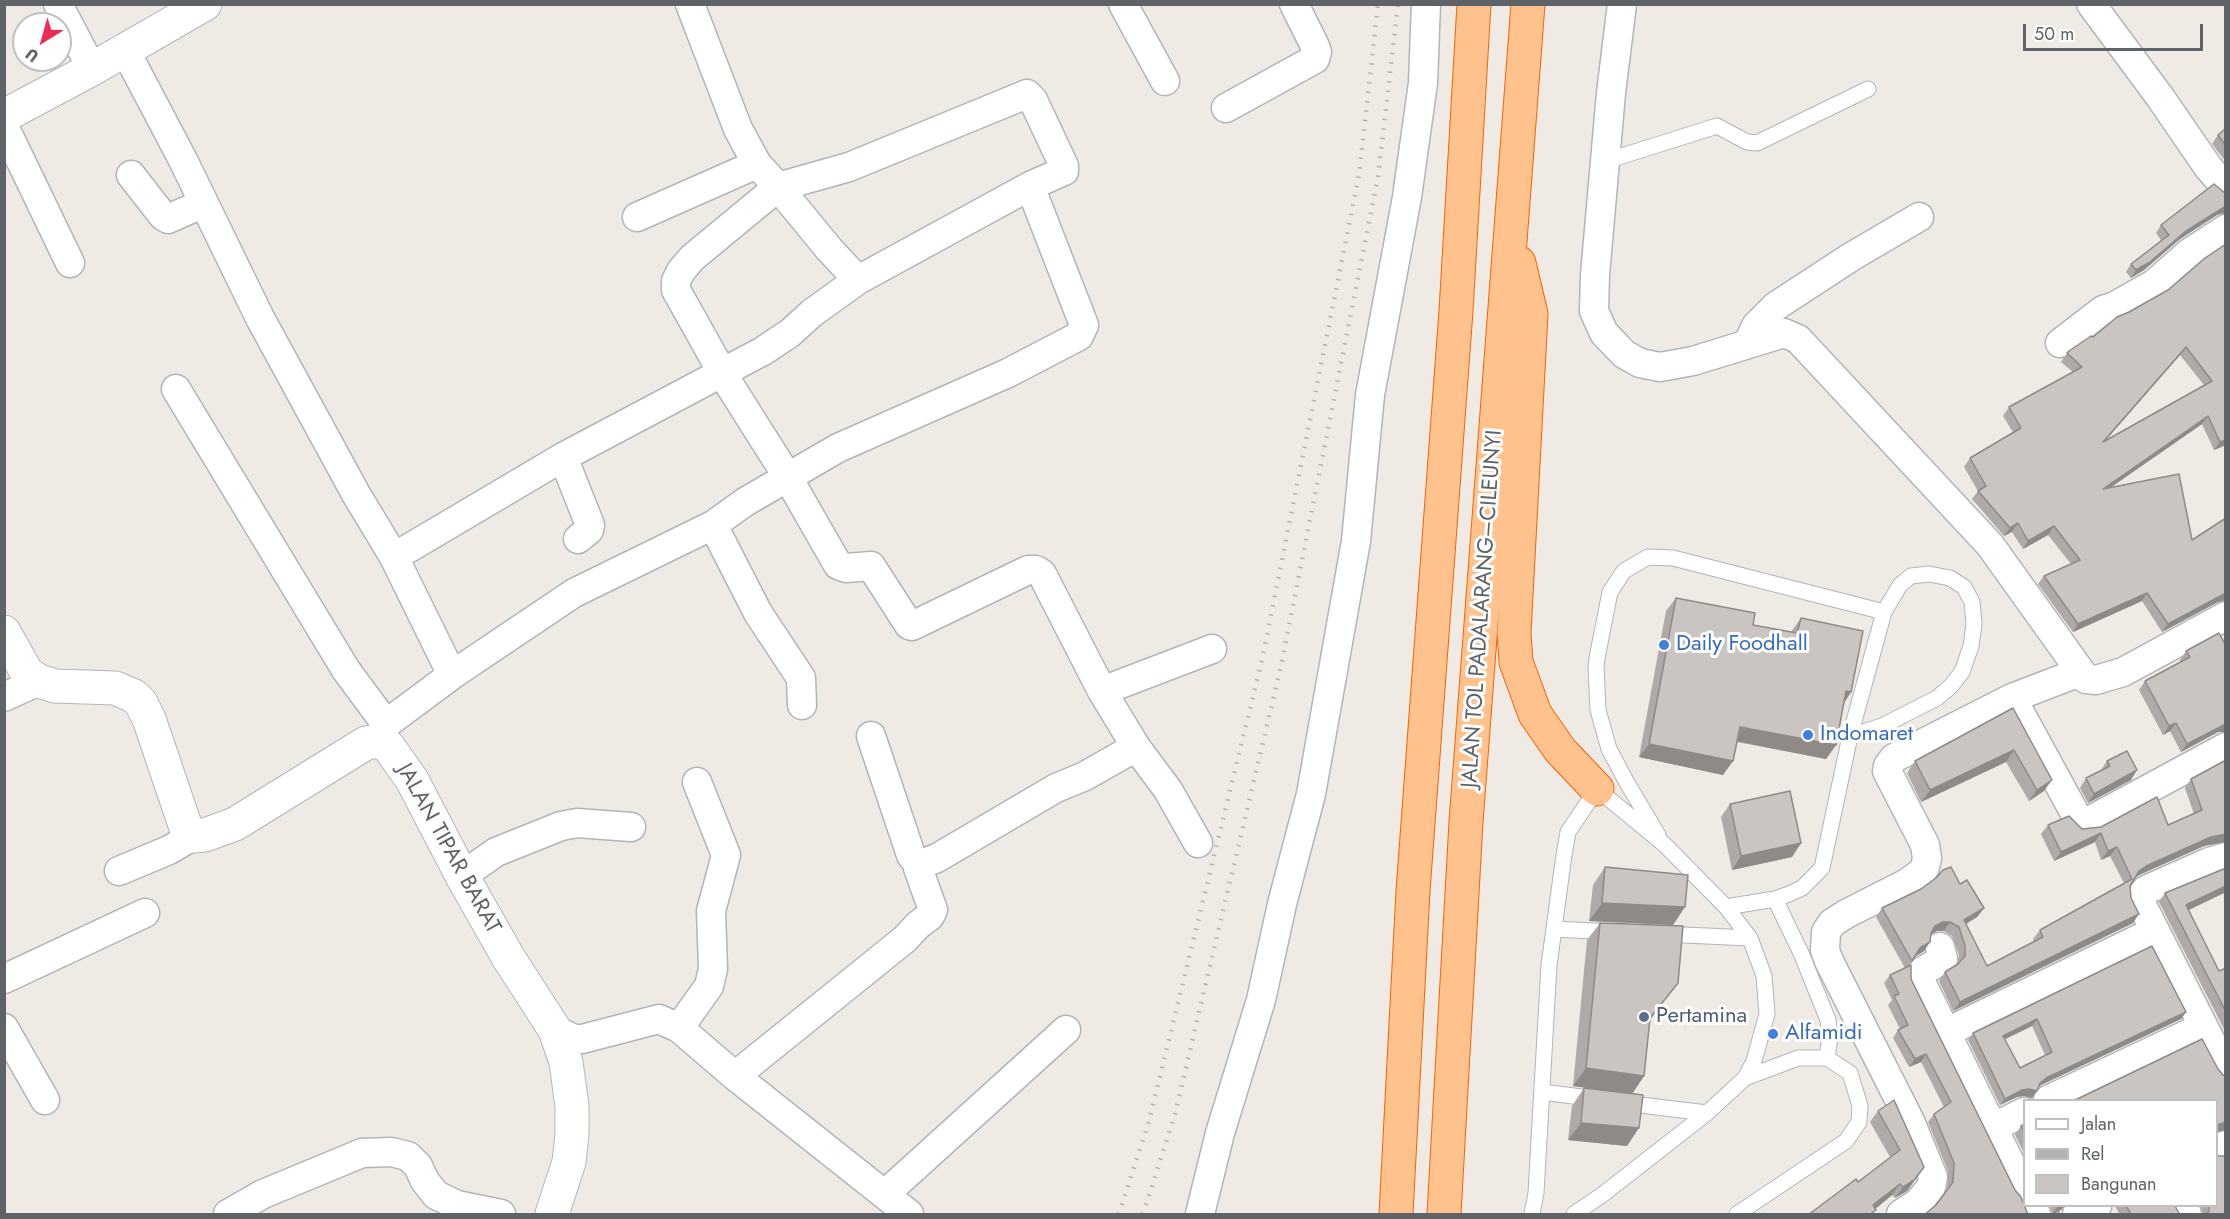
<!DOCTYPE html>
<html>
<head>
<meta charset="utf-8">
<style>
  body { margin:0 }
  #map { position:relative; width:2230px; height:1219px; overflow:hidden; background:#f0eae5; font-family:Jost,sans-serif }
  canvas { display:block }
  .frame { position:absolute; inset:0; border:6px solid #5d6366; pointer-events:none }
  .legend { position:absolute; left:2023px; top:1099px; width:195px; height:108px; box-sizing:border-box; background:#fff; border:2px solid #bec1c2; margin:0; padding:8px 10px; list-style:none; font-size:18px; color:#5d6366 }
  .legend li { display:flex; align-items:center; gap:12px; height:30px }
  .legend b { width:30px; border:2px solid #bec1c2 }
  .north { position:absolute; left:12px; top:12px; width:60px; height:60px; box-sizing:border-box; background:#fff; border:2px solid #bec1c2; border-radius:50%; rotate:217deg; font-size:16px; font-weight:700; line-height:24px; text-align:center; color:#5d6366 }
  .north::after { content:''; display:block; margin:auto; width:21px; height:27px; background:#f02b53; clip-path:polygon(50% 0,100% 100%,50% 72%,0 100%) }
  .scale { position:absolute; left:2023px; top:24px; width:180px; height:27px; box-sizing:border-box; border:3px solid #5d6366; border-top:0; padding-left:8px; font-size:18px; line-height:21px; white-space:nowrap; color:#5d6366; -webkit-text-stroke:4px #fff; paint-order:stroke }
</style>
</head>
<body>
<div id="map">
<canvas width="2230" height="1219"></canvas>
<div class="frame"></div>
<ul class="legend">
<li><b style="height:8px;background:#fff"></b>Jalan</li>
<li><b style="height:8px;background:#b2b3b4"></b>Rel</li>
<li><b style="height:16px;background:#cbc5c2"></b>Bangunan</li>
</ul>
<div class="north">U</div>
<div class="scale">50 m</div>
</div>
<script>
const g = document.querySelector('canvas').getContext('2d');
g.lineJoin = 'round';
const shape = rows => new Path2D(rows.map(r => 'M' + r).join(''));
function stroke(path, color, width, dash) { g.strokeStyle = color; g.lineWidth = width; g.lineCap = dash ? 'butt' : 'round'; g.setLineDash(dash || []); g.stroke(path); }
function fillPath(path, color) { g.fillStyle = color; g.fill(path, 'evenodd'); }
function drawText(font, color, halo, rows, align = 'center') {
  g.font = font + ' Jost,sans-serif'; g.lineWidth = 6; g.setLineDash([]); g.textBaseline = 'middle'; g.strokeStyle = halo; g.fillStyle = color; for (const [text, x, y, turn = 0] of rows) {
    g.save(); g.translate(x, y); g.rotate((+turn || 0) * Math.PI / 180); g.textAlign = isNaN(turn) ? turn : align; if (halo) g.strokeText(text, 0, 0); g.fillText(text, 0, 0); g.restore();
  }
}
const lane = shape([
  [1606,161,1717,126,1747,142,1757,143,1868,89],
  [1850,736,1882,726,1937,698,1951,686,1962,672,1971,646,1974,624,1972,602,1964,587,1950,578,1929,574,1911,576,1900,585,1884,612],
  [1658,835,1626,781,1609,749,1598,710,1596,667,1597,658,1610,592,1624,571,1648,557,1673,558,1884,612,1850,736,1822,868,1802,888,1789,894,1775,899,1726,907],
  [1775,899,1801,953,1828,1020,1830,1037,1827,1058],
  [1554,929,1614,932],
  [1662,934,1750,938],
  [1542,1092,1597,1099],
  [1624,1103,1707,1113],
  [1532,1214,1536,1193,1549,965,1564,855,1568,832,1597,789,1665,845,1726,907,1750,938,1764,976,1767,1014,1754,1061,1745,1078,1707,1113,1602,1195,1574,1214],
  [1737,1214,1846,1141,1859,1122,1860,1106,1850,1073,1827,1058,1798,1058,1745,1078]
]);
const street = shape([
  [58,4,92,69],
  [690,4,738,129,757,164,778,187,692,258,681,271,676,281,676,290,727,381,787,476,838,565,846,568,871,566,909,625,912,626,1028,570,1036,570,1042,574,1102,691,1136,747,1168,790,1198,843],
  [1123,4,1165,81],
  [1622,4,1611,93,1595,275,1594,311,1604,333,1624,354,1640,363,1660,367,1693,361,1784,333,1798,339,1990,545,2086,679,2096,680,2123,672,2226,616],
  [2091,4,2160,97,2208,167,2226,188],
  [125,50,183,160,260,318,356,494,394,557,452,675],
  [1027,94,1033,100,1064,166,1064,171,1030,186,858,280,829,249,778,187,849,167,1027,94],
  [1226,108,1315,59,1317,52,1314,44,1294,4],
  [4,126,70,263],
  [131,175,163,216,168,219,204,203],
  [637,217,757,164],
  [1748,343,1756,326,1776,306,1851,257,1919,217],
  [2060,343,2103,310,2115,306,2154,284,2189,253,2226,229],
  [176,389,346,670,386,724,378,739],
  [563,457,590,525,589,530,578,539],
  [713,525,758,613,801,678,802,705],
  [394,557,563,457,763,351,790,333,812,313,858,280],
  [1102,691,1212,649],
  [4,697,39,681],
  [2012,698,2078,819,2081,822,2091,820,2226,747],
  [386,724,452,675,574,593,713,525,745,502,838,448,1008,373,1079,336,1084,325,1030,186],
  [871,736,911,855,919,865,937,858,1056,788,1085,776,1136,747],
  [2226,857,2209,862,2146,890,2140,898,2141,903,2226,1071],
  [119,871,169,850,193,836],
  [462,876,496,852,561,826,577,823,631,827],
  [1940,947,1943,959,1923,971,1920,980,2024,1191],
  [4,979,145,913],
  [4,1028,45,1100],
  [679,1028,709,986,713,969,711,911,726,855,697,782],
  [555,1030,574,1039,582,1039,659,1019,679,1028,735,1076,909,1214],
  [1945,1033,2155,931],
  [735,1076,905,939,918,925,930,916,933,910,918,868,919,865],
  [2048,1100,2203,1027],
  [1994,1127,2024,1112],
  [2216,1149,2226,1145],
  [885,1194,1066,1030],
  [2032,1206,2036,1214],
  [2181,1206,2187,1214],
  [228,1214,263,1194,362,1153,391,1152,408,1156,418,1166,425,1181,436,1195,457,1205,501,1214],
  [1200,1214,1220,1133,1261,1000,1282,904,1311,794,1356,541,1370,395,1407,197,1423,83,1426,4],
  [1901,1214,1918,1203,1931,1187,1933,1177,1910,1121,1829,961,1825,950,1826,932,1832,923,1846,914,1907,883,1921,873,1925,867,1927,858,1925,845,1887,771,1888,766,1894,758,2012,698,2080,672],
  [2077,1214,2097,1206]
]);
const secondary = shape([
  [4,116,92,69,205,4],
  [4,632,27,673,39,681,55,686,115,688,134,696,141,703,149,719,185,825,193,836,205,835,235,824,366,743,377,741,388,746,412,780,462,876,508,957,555,1030,566,1062,572,1106,572,1134,569,1162,552,1214]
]);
const highway = shape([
  [1519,263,1531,314,1514,633,1516,662,1535,714,1560,750,1597,789],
  [1396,1214,1413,891,1456,311,1474,4],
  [1444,1214,1466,822,1528,4]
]);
const rail = shape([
  [1119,1214,1149,1121,1262,660,1359,175,1378,4],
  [1143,1214,1175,1114,1281,666,1378,177,1398,4]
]);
const wall = shape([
  [2225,129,2226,162,2212,144,2218,135],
  [2225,213,2217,215,2180,239,2144,270,2131,278,2126,272,2131,264,2161,240,2156,233,2161,225],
  [2205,258,2226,445,2214,450,2202,424,2111,487,2192,540,2226,518,2226,600,2218,602,2162,632,2142,601,2073,632,2038,584,2044,576,2071,564,2048,535,2023,549,2012,532,2004,536,1972,499,1978,491,1964,467,1970,458,2013,432,2003,416,2009,407,2073,372,2061,362,2067,353,2093,337,2129,312,2168,290],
  [2180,355,2204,385,2106,440],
  [1676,598,1753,625,1791,632,1801,618,1851,692,1844,703,1836,745,1826,759,1737,742,1723,775,1639,757,1666,611],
  [2219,633,2218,732,2181,752,2170,731,2163,735,2139,690,2145,681,2181,662,2180,660,2186,651],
  [2013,708,2044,791,2029,801,2006,762,1921,802,1907,773,1915,761],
  [2226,760,2204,846,2139,875,2134,879,2130,886,2133,923,1953,1011,1939,981,1945,972,1958,963,1959,955,1952,936,1944,931,1937,931,1931,934,1924,951,1915,957,1909,966,1911,979,2015,1190,1936,1205,1947,1190,1948,1171,1928,1122,1934,1114,1944,1107,1921,1062,1909,1067,1893,1038,1898,1030,1900,1029,1888,1005,1892,1000,1884,983,1890,975,1905,968,1876,917,1882,908,1960,884,1984,908,1977,917,1966,924,1987,966,2034,941,2033,939,2040,930,2124,883,2110,856,2101,860,2095,842,2054,861,2041,834,2048,825,2082,829,2168,825,2194,814,2185,788,2191,779],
  [2107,761,2131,780,2088,803,2080,788,2086,778,2101,770],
  [1730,804,1801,843,1792,857,1732,870,1721,817],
  [1605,867,1673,925,1589,921,1593,885],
  [2226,868,2226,892,2189,910,2219,971,2226,968,2226,1033,2159,902,2165,893],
  [1600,923,1678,983,1650,1020,1644,1076,1632,1094,1573,1086,1587,940],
  [2152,946,2186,1012,2181,1019,2041,1085,2038,1088,2032,1098,2024,1096,2017,1097,2000,1105,1968,1040,1973,1033],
  [2032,1026,2045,1055,2020,1068,2005,1039],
  [1584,1088,1627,1146,1568,1140,1572,1106],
  [1878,1111,1924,1167,1907,1191,1895,1198,1892,1195,1875,1209,1876,1210,1872,1215,1808,1215,1858,1182,1890,1157,1870,1122],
  [2025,1124,2025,1155,2015,1135,2021,1126],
  [2219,1156,2226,1215,2203,1215,2201,1206,2217,1206],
  [2050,1206,2064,1206,2061,1210,2058,1211,2060,1215,2054,1215,2055,1213,2052,1214],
  [2115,1206,2175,1206,2180,1215,2120,1215]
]);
const shadedWall = shape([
  [2226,206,2226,213,2217,215,2180,239,2144,270,2131,278,2136,270,2186,231],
  [2186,347,2180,355,2097,450,2103,442],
  [2208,416,2202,424,2097,497,2103,489],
  [2226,440,2226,445,2214,450,2220,442],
  [2018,523,2012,532,2004,536,2010,528],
  [2054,526,2048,535,2023,549,2028,541],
  [2147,593,2142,601,2073,632,2078,624],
  [2226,593,2226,600,2218,602,2162,632,2168,624],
  [1846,691,1851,692,1842,706],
  [2176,723,2170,731,2163,735,2169,726],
  [2224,724,2226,724,2226,732,2218,732,2181,752,2187,744],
  [1740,727,1836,745,1826,759,1730,740],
  [1649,744,1733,761,1723,775,1639,757],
  [2014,750,2006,762,1921,802,1930,790],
  [2137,770,2131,780,2088,803,2094,794],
  [2052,780,2044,791,2029,801,2037,790],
  [2101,833,2095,842,2054,861,2061,852],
  [2226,834,2226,842,2204,846,2139,875,2133,880,2139,871,2146,866,2211,837],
  [1801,843,1792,857,1732,870,1741,856],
  [2117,847,2110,856,2101,860,2108,851],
  [2226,886,2226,892,2180,914,2186,905],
  [1602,903,1685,907,1673,925,1589,921],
  [1984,908,1977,917,1959,928,1964,920],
  [2139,914,2133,923,1953,1011,1960,1002],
  [1943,922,1950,922,1944,931,1937,931,1929,935,1935,926],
  [1930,942,1924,951,1914,957,1920,948],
  [2186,1012,2181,1019,2041,1085,2035,1090,2040,1083,2046,1078],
  [2037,1019,2032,1026,1999,1042,2003,1036],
  [1926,1054,1921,1062,1909,1067,1915,1059],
  [1586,1068,1644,1076,1632,1094,1573,1086],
  [2029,1089,2037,1091,2032,1098,2024,1096,2017,1097,2000,1105,2005,1099,2022,1090],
  [2226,1122,2226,1130,2217,1132,2217,1125],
  [1581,1123,1639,1128,1627,1146,1568,1140],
  [1924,1167,1907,1191,1895,1198,1903,1187],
  [1900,1184,1892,1195,1868,1215,1873,1205],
  [2058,1206,2064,1206,2061,1210,2056,1212,2057,1209,2055,1213,2052,1214]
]);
const building = shape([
  [2225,129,2226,129,2226,146,2218,135,2225,129],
  [2214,184,2226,194,2226,206,2186,231,2150,262,2136,270,2131,264,2169,235,2161,225,2214,184],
  [2226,244,2226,440,2220,442,2208,416,2103,489,2179,474,2192,540,2226,518,2226,593,2168,624,2147,593,2078,624,2044,576,2080,560,2054,526,2028,541,2018,523,2010,528,1978,491,1986,486,1970,458,2021,428,2009,407,2082,367,2067,353,2069,351,2091,336,2093,337,2117,317,2129,312,2168,290,2205,258,2226,244],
  [2186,347,2212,381,2103,442,2186,347],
  [1676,598,1755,613,1753,625,1797,633,1801,618,1863,631,1851,692,1846,691,1836,745,1740,727,1733,761,1649,744,1676,598],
  [2219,633,2225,644,2226,643,2226,724,2187,744,2176,723,2169,726,2145,681,2190,657,2186,651,2219,633],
  [2013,708,2052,780,2037,790,2014,750,1930,790,1915,761,2013,708],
  [2127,751,2137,770,2094,794,2086,778,2110,766,2107,761,2127,751],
  [2226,760,2226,834,2211,837,2146,866,2139,871,2130,886,2131,898,2139,914,1960,1002,1945,972,1958,964,1965,956,1965,946,1959,927,1950,922,1943,922,1935,926,1931,933,1930,942,1920,948,1912,961,1882,908,1921,889,1937,877,1943,870,1951,867,1960,884,1967,880,1984,908,1964,920,1987,966,2043,937,2040,930,2132,879,2117,847,2108,851,2101,833,2061,852,2048,825,2069,816,2082,829,2101,827,2157,797,2168,825,2202,810,2191,779,2226,760],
  [1790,791,1801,843,1741,856,1730,804,1790,791],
  [1605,867,1688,875,1685,907,1602,903,1605,867],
  [2226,868,2226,886,2186,905,2219,971,2226,968,2226,1012,2165,893,2226,868],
  [1600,923,1683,926,1678,983,1650,1018,1644,1076,1586,1068,1600,923],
  [2152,946,2186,1012,2046,1078,2040,1083,2037,1091,2029,1089,2022,1090,2005,1099,1973,1033,2152,946],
  [2037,1019,2052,1052,2020,1068,2003,1036,2037,1019],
  [1911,965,1911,979,2015,1190,2021,1197,2028,1215,1924,1215,1936,1205,1953,1182,1954,1163,1934,1114,1951,1102,1926,1054,1915,1059,1898,1030,1908,1025,1894,996,1899,994,1890,975,1911,965],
  [2202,1039,2218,1069,2223,1075,2226,1076,2226,1122,2217,1125,2217,1101,2073,1101,2202,1039],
  [1584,1088,1643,1095,1639,1128,1581,1123,1584,1088],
  [1894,1100,1924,1167,1915,1179,1903,1187,1900,1184,1873,1205,1876,1210,1869,1215,1808,1215,1856,1179,1858,1182,1900,1150,1878,1111,1894,1100],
  [2025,1124,2025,1133,2021,1126,2025,1124],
  [2217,1155,2219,1156,2226,1156,2226,1215,2206,1215,2209,1211,2209,1206,2217,1206,2217,1155],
  [2126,1206,2175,1206,2180,1215,2132,1215,2126,1206],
  [2057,1209,2060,1215,2055,1215,2057,1209]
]);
const markers = [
  [1664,645,6,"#3f7fe0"],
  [1808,735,6,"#3f7fe0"],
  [1644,1017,6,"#5c6f8a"],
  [1773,1034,6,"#3f7fe0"]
];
const streetNames = [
  ["JALAN TOL PADALARANG–CILEUNYI",1483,609,-86],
  ["JALAN TIPAR BARAT",448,849,61]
];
const shopNames = [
  ["Daily Foodhall",1676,645],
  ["Indomaret",1820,735],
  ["Alfamidi",1785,1034]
];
const serviceNames = [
  ["Pertamina",1656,1017]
];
stroke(lane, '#b0b5b8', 17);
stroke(street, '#b0b5b8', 31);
stroke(secondary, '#b1b7ba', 35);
stroke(highway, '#f56300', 35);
stroke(lane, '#fff', 15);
stroke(street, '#fff', 28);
stroke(secondary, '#fff', 33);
stroke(highway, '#ffc28d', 33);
stroke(rail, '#b2b3b4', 4.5, [1.5, 8]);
fillPath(wall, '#afa9a7');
fillPath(shadedWall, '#8e8a88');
fillPath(building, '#cbc5c2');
stroke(building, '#8e8a88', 1.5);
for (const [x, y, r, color] of markers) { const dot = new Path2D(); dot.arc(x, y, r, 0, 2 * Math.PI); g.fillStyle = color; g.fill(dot); stroke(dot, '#fff', 2); }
drawText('22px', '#5d6366', '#fff', streetNames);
drawText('22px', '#366cbe', '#fff', shopNames, 'left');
drawText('22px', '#4e5e75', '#fff', serviceNames, 'left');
</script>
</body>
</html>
